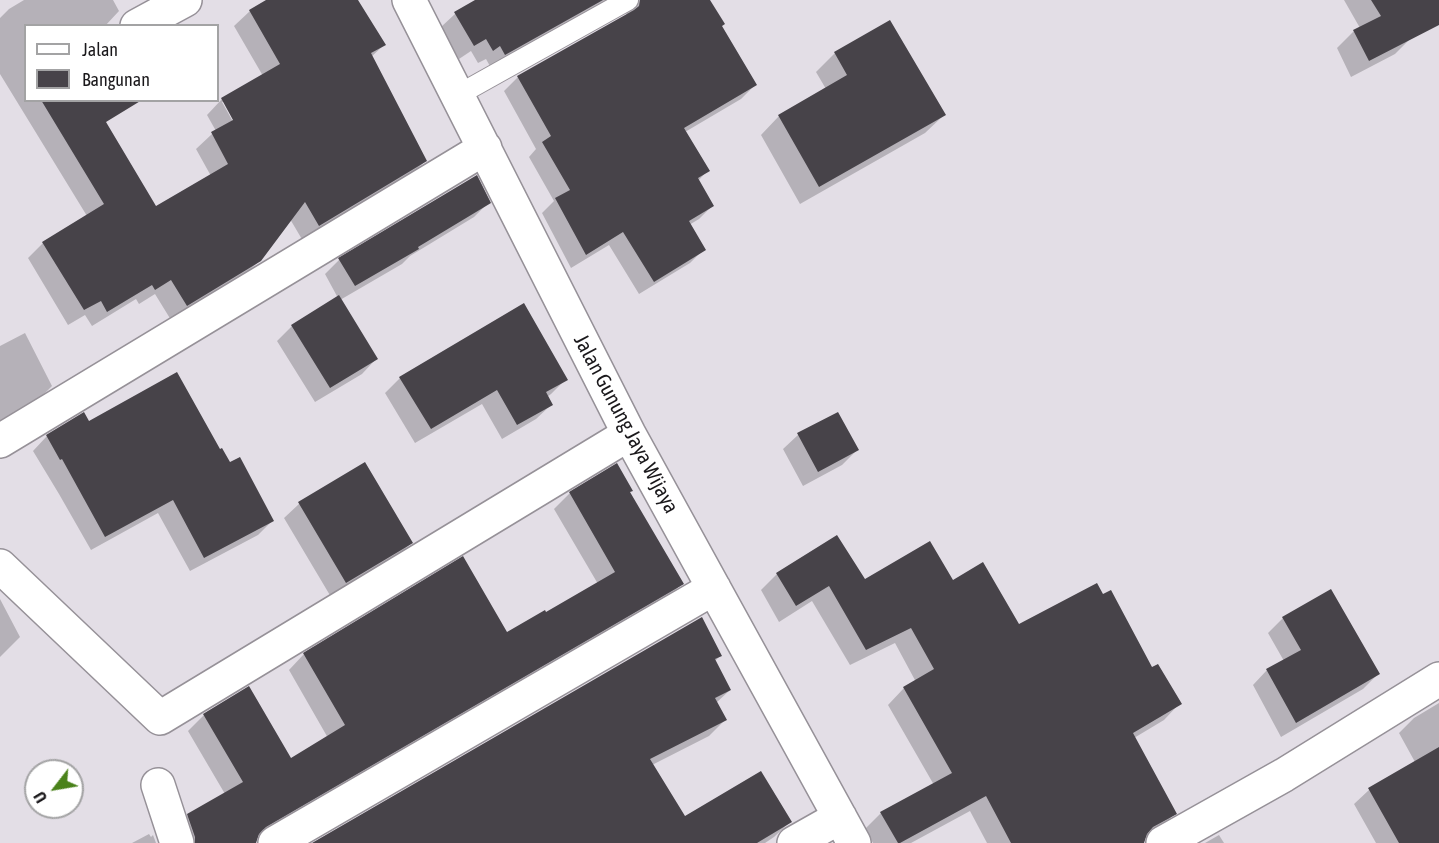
<!DOCTYPE html>
<html>
<head>
<meta charset="utf-8">
<style>
  body { margin:0 }
  #map { position:relative; width:1439px; height:843px; overflow:hidden; background:#e3dee6; font-family:"Asap Condensed",sans-serif }
  canvas { display:block }
  .legend { position:absolute; left:24px; top:24px; width:195px; height:78px; box-sizing:border-box; background:#fff; border:2px solid #a3a3a4; margin:0; padding:8px 10px; list-style:none; font-size:18px; color:#1a181b }
  .legend li { display:flex; align-items:center; gap:12px; height:30px }
  .legend b { width:30px; border:2px solid #a3a3a4 }
  .north { position:absolute; left:24px; top:759px; width:60px; height:60px; box-sizing:border-box; background:#fff; border:2px solid #a3a3a4; border-radius:50%; rotate:239deg; font-size:16px; font-weight:700; line-height:24px; text-align:center; color:#1a181b }
  .north::after { content:''; display:block; margin:auto; width:21px; height:27px; background:#4a821a; clip-path:polygon(50% 0,100% 100%,50% 72%,0 100%) }
</style>
</head>
<body>
<div id="map">
<canvas width="1439" height="843"></canvas>
<ul class="legend">
<li><b style="height:8px;background:#fff"></b>Jalan</li>
<li><b style="height:16px;background:#474349"></b>Bangunan</li>
</ul>
<div class="north">U</div>
</div>
<script>
const g = document.querySelector('canvas').getContext('2d');
g.lineJoin = 'round';
function fillPath(path, color) { g.fillStyle = color; g.fill(path, 'evenodd'); }
const shape = rows => new Path2D(rows.map(r => 'M' + r).join(''));
function stroke(path, color, width, dash) { g.strokeStyle = color; g.lineWidth = width; g.lineCap = dash ? 'butt' : 'round'; g.setLineDash(dash || []); g.stroke(path); }
function drawText(font, color, halo, rows, align = 'center') {
  g.font = font + ' "Asap Condensed",sans-serif'; g.lineWidth = 6; g.setLineDash([]); g.textBaseline = 'middle'; g.strokeStyle = halo; g.fillStyle = color; for (const [text, x, y, turn = 0] of rows) {
    g.save(); g.translate(x, y); g.rotate((+turn || 0) * Math.PI / 180); g.textAlign = isNaN(turn) ? turn : align; if (halo) g.strokeText(text, 0, 0); g.fillText(text, 0, 0); g.restore();
  }
}
const shadow = shape([
  [24,0,113,0,119,11,105,26,26,26,26,100,95,100,105,122,156,208,211,176,196,149,212,134,216,131,207,115,222,99,263,76,234,26,250,11,269,0,357,0,384,45,371,57,425,161,410,176,303,241,290,219,260,260,244,276,171,320,155,294,139,304,136,299,92,326,85,315,68,325,28,258,43,243,87,216,0,74,0,18,9,9],
  [222,102,225,102,238,125,236,127],
  [476,0,709,0,721,26,755,85,741,99,685,132,708,170,698,181,713,205,699,219,689,225,704,249,690,263,639,294,609,245,571,268,542,213,554,201,529,157,536,149,504,91,518,77,627,16,625,9,491,68,486,59,478,63,471,51,459,59,441,27,455,14],
  [1344,0,1439,0,1439,22,1413,36,1395,54,1351,77,1337,48,1354,31,1360,28],
  [890,22,944,115,925,133,800,204,761,135,779,116,826,89,816,72,835,53],
  [489,202,474,217,410,256,402,264,340,300,376,359,362,374,315,402,277,341,292,326,338,298,325,274,339,260],
  [25,333,52,386,38,400,0,422,0,346],
  [400,378,566,379,551,394,547,397,551,405,536,419,502,439,482,404,415,443,385,393],
  [83,414,88,423,220,451,272,521,258,535,190,571,158,513,91,550,59,494,33,451,47,436],
  [838,414,857,450,842,465,803,486,783,449,798,435],
  [365,464,411,543,397,557,331,597,284,518,299,504],
  [570,493,629,493,682,584,666,599,256,837,255,843,176,843,172,831,188,815,225,794,188,731,204,715,248,688,291,760,328,738,289,670,304,654,506,634,546,614,598,584,554,509],
  [777,574,864,581,952,582,1018,626,1152,669,1180,703,1164,720,1134,738,1175,813,1159,830,1144,838,1143,843,987,843,970,811,911,843,873,843,865,829,881,813,934,785,888,705,904,688,916,682,895,643,850,665,812,601,779,622,761,590],
  [0,599,20,637,0,657],
  [1283,618,1378,674,1363,689,1281,737,1253,685,1267,670,1284,661,1268,633],
  [721,655,715,661,730,690,716,703,725,720,709,736,652,765,684,818,790,822,774,837,765,843,315,843],
  [1439,703,1439,843,1376,843,1354,804,1369,790,1415,762,1399,733,1414,718],
  [149,834,151,837,153,835,156,843,132,843],
  [1219,835,1224,843,1205,843]
]);
const building = shape([
  [266,0,358,0,386,45,371,53,427,161,319,226,305,202,261,261,187,306,171,280,155,290,152,285,107,312,101,301,84,310,42,242,104,204,41,100,142,100,106,122,156,206,228,164,211,132,233,120,221,98,280,64,249,10],
  [475,0,603,0,505,55,500,46,493,51,486,39,474,46,454,12],
  [640,0,710,0,725,24,722,26,757,85,684,128,710,171,698,178,714,206,689,221,706,250,654,282,623,232,586,255,555,198,570,190,542,142,551,136,517,76,634,10,639,6],
  [1371,0,1439,0,1439,25,1369,61,1353,30,1381,16],
  [890,20,946,115,819,187,778,115,847,75,834,52],
  [477,175,491,203,418,247,419,249,355,286,338,258],
  [339,295,378,359,330,388,291,325],
  [524,303,568,380,546,392,553,405,517,425,497,390,431,429,399,377],
  [177,372,220,449,222,448,230,462,240,457,274,521,204,558,173,500,105,537,62,459,60,460,46,435,84,412,89,421],
  [838,412,859,450,818,472,797,433],
  [365,462,413,543,346,583,298,502],
  [617,463,633,491,630,492,684,584,266,827,259,834,256,843,195,843,195,837,187,814,243,782,203,714,249,686,291,758,345,725,303,653,463,556,507,632,545,610,546,612,615,572,569,492],
  [837,535,865,579,930,541,953,580,983,562,1019,624,1097,583,1103,594,1111,590,1152,667,1158,664,1182,704,1133,733,1177,814,1153,827,1147,834,1144,843,1011,843,986,796,900,843,898,843,880,812,952,773,903,687,934,669,911,628,866,650,829,586,796,606,776,573],
  [1331,589,1380,674,1296,723,1266,669,1301,650,1282,617],
  [702,617,722,656,715,659,731,690,715,698,727,720,650,759,685,816,761,771,792,822,757,843,312,843],
  [1439,747,1439,843,1399,843,1368,788]
]);
const service = shape([
  [458,95,628,0]
]);
const minor = shape([
  [409,0,629,434,854,843],
  [137,26,185,0],
  [0,441,485,148],
  [0,566,160,718,629,434],
  [158,785,177,843],
  [275,843,714,588],
  [794,843,840,817],
  [1163,843,1284,775,1439,679]
]);
const streetNames = [
  ["Jalan Gunung Jaya Wijaya",626,424,62]
];
fillPath(shadow, '#0003');
fillPath(building, '#474349');
stroke(service, '#969198', 22);
stroke(minor, '#969198', 36);
stroke(service, '#fff', 20);
stroke(minor, '#fff', 33);
drawText('21px', '#1a181b', '#fff', streetNames);
</script>
</body>
</html>
